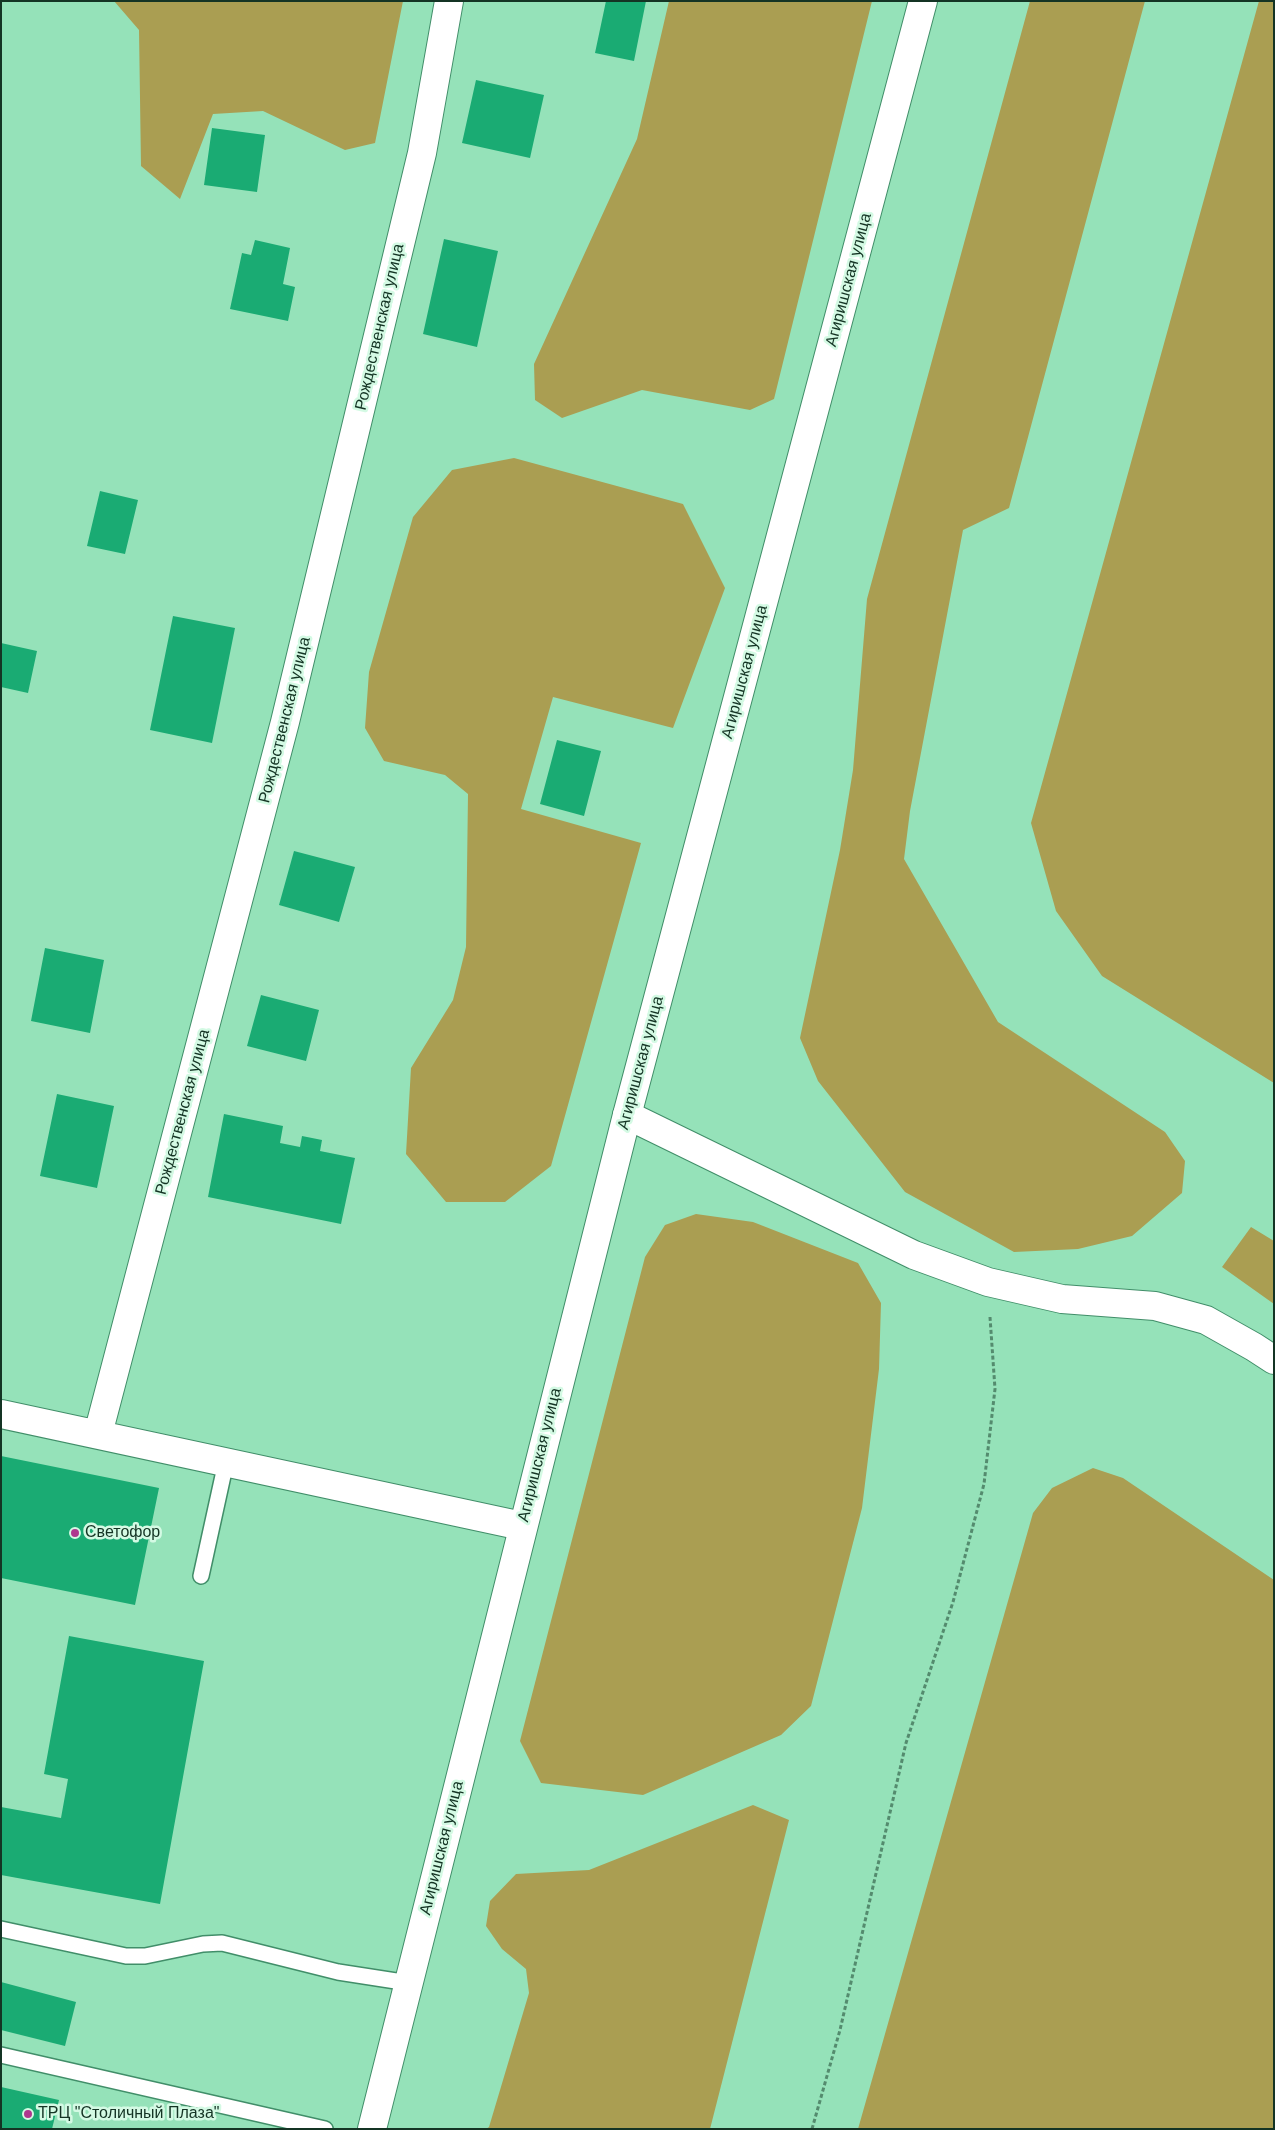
<!DOCTYPE html>
<html>
<head>
<meta charset="utf-8">
<style>
  body { margin:0 }
  #map { position:relative; width:1275px; height:2130px; overflow:hidden; background:#95e2b9; font-family:Helvetica,sans-serif }
  canvas { display:block }
  .frame { position:absolute; inset:0; border:2px solid #143424; pointer-events:none }
</style>
</head>
<body>
<div id="map">
<canvas width="1275" height="2130"></canvas>
<div class="frame"></div>
</div>
<script>
const g = document.querySelector('canvas').getContext('2d');
g.lineJoin = 'round';
function fillPath(path, color) { g.fillStyle = color; g.fill(path, 'evenodd'); }
const shape = rows => new Path2D(rows.map(r => 'M' + r).join(''));
function stroke(path, color, width, dash) { g.strokeStyle = color; g.lineWidth = width; g.lineCap = dash ? 'butt' : 'round'; g.setLineDash(dash || []); g.stroke(path); }
function drawText(font, color, halo, rows, align = 'center') {
  g.font = font + ' Helvetica,sans-serif'; g.lineWidth = 5; g.setLineDash([]); g.textBaseline = 'middle'; g.strokeStyle = halo; g.fillStyle = color; for (const [text, x, y, turn = 0] of rows) {
    g.save(); g.translate(x, y); g.rotate((+turn || 0) * Math.PI / 180); g.textAlign = isNaN(turn) ? turn : align; if (halo) g.strokeText(text, 0, 0); g.fillText(text, 0, 0); g.restore();
  }
}
const green = shape([
  [114,1,403,1,375,143,345,150,263,111,213,114,180,199,141,166,139,30],
  [669,1,872,1,774,399,750,410,642,390,562,418,535,400,534,364,637,139],
  [1030,1,1145,1,1009,508,963,530,910,811,904,859,998,1022,1165,1132,1185,1161,1182,1193,1132,1236,1078,1249,1014,1252,905,1192,818,1081,800,1038,840,850,853,770,867,599],
  [1259,1,1274,1,1274,1083,1102,976,1056,911,1031,823],
  [514,458,683,504,725,588,673,728,553,697,521,809,641,843,551,1166,505,1202,446,1202,406,1154,411,1068,453,1000,466,947,468,794,445,775,384,761,365,728,369,672,413,517,452,470],
  [696,1214,753,1222,858,1263,881,1303,879,1369,862,1508,811,1706,781,1735,643,1795,541,1783,520,1741,645,1257,665,1225],
  [1251,1227,1274,1241,1274,1304,1222,1267],
  [1093,1468,1123,1478,1274,1580,1274,2129,858,2129,1033,1513,1052,1488],
  [753,1805,789,1820,710,2129,486,2129,489,2127,529,1993,526,1969,502,1949,486,1926,490,1901,516,1874,589,1870]
]);
const building = shape([
  [606,1,646,1,634,61,595,53],
  [476,80,544,95,530,158,462,143],
  [212,128,265,135,257,192,204,185],
  [444,239,498,251,477,347,423,334],
  [255,240,290,248,283,284,295,287,288,321,230,309,242,253,251,255],
  [100,491,138,500,125,554,87,546],
  [173,616,235,628,212,743,150,730],
  [1,643,37,651,28,693,1,687],
  [557,740,601,751,584,816,540,804],
  [294,851,355,867,339,922,279,905],
  [45,948,104,960,90,1033,31,1021],
  [261,995,319,1010,306,1061,247,1046],
  [57,1094,114,1106,97,1188,40,1176],
  [224,1114,283,1126,280,1143,300,1147,302,1136,322,1140,320,1151,355,1158,341,1224,208,1197],
  [1,1456,159,1488,135,1605,1,1578],
  [69,1636,204,1661,160,1904,1,1875,1,1807,61,1818,68,1779,44,1774],
  [1,1982,76,2002,65,2046,1,2030],
  [1,2087,59,2100,52,2129,1,2129]
]);
const path = shape([
  [812,2129,840,2030,906,1743,953,1602,984,1484,995,1389,990,1317]
]);
const lane = shape([
  [201,1576,226,1462],
  [1,1929,126,1956,145,1956,203,1944,222,1943,338,1972,409,1983],
  [1,2055,325,2129]
]);
const street = shape([
  [627,1115,914,1255,988,1282,1062,1299,1155,1306,1206,1320,1254,1347,1274,1360],
  [1,1414,522,1526],
  [98,1434,285,722,422,153,449,1]
]);
const secondary = shape([
  [372,2129,627,1115,923,1]
]);
const markers = [
  [75,1533,5,"#ae378e"],
  [28,2114,5,"#ae378e"]
];
const streetNames = [
  ["Агиришская улица",849,280,-75],
  ["Рождественская улица",380,327,-77],
  ["Агиришская улица",745,672,-75],
  ["Рождественская улица",285,720,-76],
  ["Агиришская улица",641,1063,-75],
  ["Рождественская улица",183,1112,-75],
  ["Агиришская улица",540,1455,-76],
  ["Агиришская улица",442,1848,-76]
];
const poiNames = [
  ["Светофор",85,1533],
  ["ТРЦ \"Столичный Плаза\"",38,2114]
];
fillPath(green, '#aa9e52');
fillPath(building, '#1aab73');
stroke(lane, '#418e69', 18);
stroke(street, '#418e69', 30);
stroke(secondary, '#418e69', 30);
stroke(path, '#548b6e', 3, [4, 2.5]);
stroke(lane, '#fff', 15);
stroke(street, '#fff', 28);
stroke(secondary, '#fff', 28);
for (const [x, y, r, color] of markers) { const dot = new Path2D(); dot.arc(x, y, r, 0, 2 * Math.PI); g.fillStyle = color; g.fill(dot); stroke(dot, '#d4fae4', 2); }
drawText('16px', '#143424', '#d4fae4', streetNames);
drawText('16px', '#143424', '#d4fae4', poiNames, 'left');
</script>
</body>
</html>
